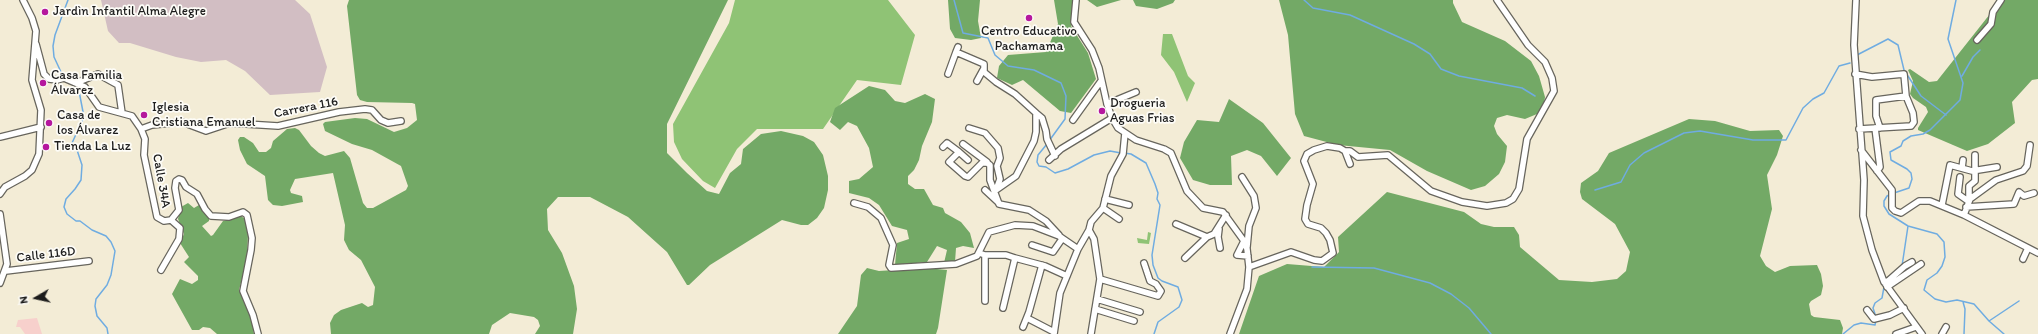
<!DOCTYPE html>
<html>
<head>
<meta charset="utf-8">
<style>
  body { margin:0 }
  #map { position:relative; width:2038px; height:334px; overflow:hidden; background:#f3ecd6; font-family:Itim,sans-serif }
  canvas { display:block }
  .north { position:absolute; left:16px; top:278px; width:40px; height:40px; -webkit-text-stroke:3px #fdfcf7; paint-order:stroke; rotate:261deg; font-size:11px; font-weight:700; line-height:16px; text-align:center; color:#1c1c1c }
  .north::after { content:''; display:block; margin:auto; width:14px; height:18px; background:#1c1c1c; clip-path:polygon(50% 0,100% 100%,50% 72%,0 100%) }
</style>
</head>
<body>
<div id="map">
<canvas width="2038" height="334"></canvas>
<div class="north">N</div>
</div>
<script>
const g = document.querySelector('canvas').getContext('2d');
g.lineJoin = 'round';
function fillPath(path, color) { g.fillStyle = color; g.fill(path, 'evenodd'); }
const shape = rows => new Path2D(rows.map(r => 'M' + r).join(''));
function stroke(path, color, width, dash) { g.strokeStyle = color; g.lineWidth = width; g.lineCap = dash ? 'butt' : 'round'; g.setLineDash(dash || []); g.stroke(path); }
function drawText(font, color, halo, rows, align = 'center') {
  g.font = font + ' Itim,sans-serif'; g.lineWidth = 3.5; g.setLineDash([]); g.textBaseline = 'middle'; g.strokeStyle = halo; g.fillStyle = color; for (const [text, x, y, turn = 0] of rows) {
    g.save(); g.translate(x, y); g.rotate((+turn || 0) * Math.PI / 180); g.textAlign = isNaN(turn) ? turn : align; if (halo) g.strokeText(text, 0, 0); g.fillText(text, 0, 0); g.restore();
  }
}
const built = shape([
  [37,318,42,334,25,334,20,327,16,327,18,320]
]);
const industrial = shape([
  [101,0,295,0,310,14,327,67,320,92,270,95,245,71,226,60,201,62,176,57,130,43,119,43,108,31]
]);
const green = shape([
  [735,0,888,0,915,35,901,85,857,80,823,129,757,129,737,149,715,188,703,181,682,159,674,142,673,124,729,23],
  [1163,34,1172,34,1188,76,1195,83,1187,102,1174,72,1161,55],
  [1148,232,1151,233,1149,244,1138,243,1137,238,1147,240]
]);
const forest = shape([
  [349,0,728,0,667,124,667,153,687,173,707,191,719,194,730,173,741,164,743,149,761,134,781,131,803,136,814,142,823,155,828,176,828,190,824,208,817,218,808,225,801,225,782,220,710,265,689,285,687,285,667,252,628,217,590,197,558,197,547,209,548,230,562,253,574,286,577,309,573,334,535,334,540,326,538,320,534,317,510,313,492,325,489,334,331,334,330,323,334,315,341,310,362,303,368,307,373,305,375,287,361,260,349,250,344,240,345,225,333,173,295,179,290,190,291,193,302,196,303,202,282,206,273,205,268,200,265,176,247,164,240,150,238,140,240,137,244,137,253,143,259,152,266,152,271,148,273,141,287,129,295,128,299,130,311,146,319,153,325,156,344,151,350,158,363,203,367,208,373,208,406,190,408,186,401,166,372,150,352,144,325,131,323,124,325,122,355,118,367,119,394,132,407,128,417,120,415,104,412,103,367,102,360,100,357,95,347,6],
  [948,0,980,0,978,21,981,38,971,40,955,38,950,29],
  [1054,0,1080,0,1071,26,1088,53,1096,79,1071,113,1060,111,1023,80,1012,85,997,78,999,66,1008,55,1046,52,1058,24],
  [1087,0,1121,0,1097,7],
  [1133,0,1175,0,1173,3,1157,9,1136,6],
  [1279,0,1453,0,1453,3,1462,22,1505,41,1531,61,1539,76,1545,97,1544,104,1537,114,1525,119,1507,115,1497,118,1494,126,1497,134,1507,146,1505,162,1499,174,1485,186,1471,190,1427,171,1390,150,1338,145,1304,136,1295,114,1288,35],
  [2001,0,2038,0,2038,79,2032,80,2012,102,2015,123,1988,144,1967,151,1918,130,1918,128,1928,112,1926,107,1913,98,1910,94,1913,81,1908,70,1910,69,1929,82,1937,81],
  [869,86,885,90,895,101,905,103,925,94,935,99,932,122,922,146,919,160,914,170,908,176,908,184,915,189,924,189,933,205,943,208,945,213,961,222,970,233,974,248,963,246,956,248,955,262,944,263,947,250,937,246,927,262,895,265,897,243,909,239,907,230,892,226,879,205,869,198,849,193,849,181,859,179,873,167,869,148,857,126,848,122,840,130,830,122,835,108],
  [1229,99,1263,123,1291,158,1277,176,1261,156,1247,150,1231,156,1232,185,1210,185,1193,180,1180,158,1184,142,1197,120,1219,122],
  [1689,119,1715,121,1750,131,1779,130,1783,136,1777,155,1767,175,1772,209,1760,256,1766,266,1775,272,1790,266,1817,265,1821,274,1823,286,1821,295,1811,301,1809,304,1811,315,1814,317,1840,320,1843,328,1842,334,1239,334,1259,276,1287,264,1324,267,1339,252,1338,237,1387,192,1464,212,1481,224,1494,227,1514,227,1519,235,1520,247,1559,280,1592,282,1617,279,1626,271,1630,252,1615,224,1582,199,1580,192,1581,183,1598,171,1609,153],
  [188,203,194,208,199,205,209,218,209,221,202,226,211,236,213,235,223,221,241,216,245,219,248,234,247,260,239,290,251,317,254,334,217,334,210,328,203,327,199,330,192,330,172,294,180,279,192,284,198,280,198,276,184,262,189,257,180,243,184,234,178,219,181,207],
  [867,268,879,271,927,268,947,270,938,328,936,334,838,334,857,306,861,275]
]);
const stream = shape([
  [954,0,963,33,988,38,995,55,1008,66,1034,70,1061,83,1066,96,1065,119,1049,141],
  [1304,0,1313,8,1350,15,1414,44,1430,54,1441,69,1459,76,1522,88,1535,96],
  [1857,55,1888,39,1898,45,1904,70,1921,96,1946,115],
  [61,72,54,57,53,46,55,35,68,0],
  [1962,76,1973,57,1980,50],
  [79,91,84,117,72,143,77,150,82,165,81,180,75,189,66,199,64,207,67,214,76,221,80,221,92,230,106,236,111,242,115,251,111,275,107,285,96,299,95,306,97,316,107,328,108,334],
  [1047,144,1038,155,1037,162,1039,166,1046,167,1055,173,1068,169,1094,155,1110,151,1121,153],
  [1124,153,1131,154,1146,163,1155,184,1158,193,1157,199,1160,205,1152,255,1153,265,1158,278,1162,281,1178,287,1182,300,1179,307,1158,322,1154,334],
  [1595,190,1621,182,1630,165,1644,153,1684,133,1700,131,1753,140,1786,140,1803,108,1813,99,1824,93,1839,66,1850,63],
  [1894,193,1909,188,1912,179,1911,173,1907,169,1891,160,1890,152,1901,146,1903,141,1911,136,1923,134,1930,130,1960,100,1963,83,1948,39,1956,0],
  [1891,194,1887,196,1884,201,1884,206,1889,214,1908,226,1937,234,1944,242,1945,257,1942,266,1937,273,1927,280,1924,290,1935,299,1946,302,1957,300,1974,304,1989,321,2004,334],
  [1902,266,1908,226],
  [1312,267,1374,268,1430,283,1451,294,1469,308,1491,334],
  [1963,302,1965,309,1964,334],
  [1876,317,1873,308,1875,303,1882,298,1884,287],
  [1989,321,2019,301],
  [1843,334,1854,325,1861,323,1875,325,1876,320]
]);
const minor = shape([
  [1076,0,1074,22,1092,50,1099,68,1107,104,1112,118,1118,128,1136,140,1164,149,1171,153,1187,191,1203,208,1223,212,1244,241,1247,249,1249,267,1247,289,1230,334],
  [1856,0,1854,45,1864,180,1863,216,1872,250,1884,282,1922,334],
  [1977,40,1991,24,1993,12,2001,0],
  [36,44,44,74,49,79,57,80,64,78,85,87,99,107,132,116,141,129,145,139,144,155,157,217,164,221,171,220,180,228,179,239,161,270],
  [958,47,956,52,984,64,984,72,996,82,1015,94,1036,113,1036,132,1034,141,1016,176,996,190],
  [948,74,956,52],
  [1855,74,1872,77,1904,74,1906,96,1913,113,1914,122,1911,126,1859,129],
  [977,81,983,70],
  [76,83,98,74,118,85,122,113],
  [1107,104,1136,92],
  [1036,113,1042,118,1046,131,1047,139,1055,156],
  [1073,120,1101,81],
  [969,128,985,133,998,148,1000,158,997,166,1000,179,996,190],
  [1875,128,1880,167,1877,171],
  [1880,128,1876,116,1876,100,1906,96],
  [141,129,152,125,182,122,206,131,230,123,278,126,339,112,365,109,372,110,381,120,388,123,401,121],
  [0,137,41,127],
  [963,144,987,162],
  [943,147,947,143,959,152,949,162,965,176,968,177,982,163,987,163,990,165,990,180,999,204,1029,210,1046,221,1059,235],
  [1861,150,1892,190,1892,208,1895,211,1901,213,1919,201,1930,201,1964,215,2038,253],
  [1345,151,1350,151,1358,157,1388,155,1431,191,1462,202,1487,206,1506,203,1513,199,1519,189,1527,139,1554,91,1552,78,1545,62,1528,45,1497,0],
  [959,152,968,160],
  [1049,160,1061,149,1112,118],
  [1962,168,1963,160],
  [1242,177,1254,196,1256,208,1249,226,1247,247],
  [1960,177,1958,194,1968,201],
  [985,190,999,203],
  [0,194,5,187,25,176,32,170,39,154,41,110,32,80,36,31,32,18,23,0],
  [1105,199,1129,205],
  [1969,200,1969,186,1975,181,1975,155],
  [854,203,868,207,881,218,893,245,889,265,891,268,956,264,977,256,989,232,1015,225,1033,226,1059,236,1078,249,1089,230],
  [1942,205,1950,165,1972,171,1997,167],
  [1966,207,2014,204,2019,192,2024,196,2034,193],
  [1103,208,1119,219],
  [0,214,7,264,0,283],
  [1964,215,1970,199,1996,180,2023,171,2027,166,2030,145],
  [171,220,179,210,175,188,176,181,179,179,182,180,186,187,197,194,205,209,211,216,229,217,243,212,247,215,252,238,251,250,243,291,253,315,258,334],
  [1176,224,1207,237,1214,234,1226,215],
  [1219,229,1218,237,1220,248],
  [1244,241,1237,255,1248,256],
  [1032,245,1053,252,1062,239],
  [979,253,985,255,1006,255,1015,258,1003,308],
  [985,255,985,301],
  [1015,258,1045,266,1067,276],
  [1185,258,1207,237],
  [2023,259,2028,248],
  [1249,267,1291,252,1314,260,1322,261,1333,253,1330,240,1326,233,1321,228,1308,224,1305,219,1307,205,1313,184,1304,161,1307,154,1314,150,1327,146,1340,148,1345,151,1350,164],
  [6,271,89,261],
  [1100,279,1158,296,1161,291,1156,284,1150,281,1144,263],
  [1884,282,1888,281,1905,266,1912,262],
  [1887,287,1921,264],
  [1097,299,1140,312],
  [1095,309,1134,321],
  [1867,310,1874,319,1890,315,1904,308],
  [1027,318,1054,332],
  [1023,327,1029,312,1042,265],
  [1054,334,1060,293,1078,249],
  [1091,334,1100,279,1094,239,1089,230,1091,222,1103,208,1111,176,1123,154,1125,133],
  [1896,334,1916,327],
  [1942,334,1946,327]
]);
const markers = [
  [45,12,4,"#b5179e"],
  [1029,18,4,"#b5179e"],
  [43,83,4,"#b5179e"],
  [1102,111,4,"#b5179e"],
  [144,115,4,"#b5179e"],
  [49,123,4,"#b5179e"],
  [46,147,4,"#b5179e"]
];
const poiNames = [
  ["Jardìn Infantil Alma Alegre",53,12],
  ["Centro Educativo",1029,32,"center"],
  ["Pachamama",1029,47,"center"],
  ["Casa Familia",51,76],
  ["Álvarez",51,91],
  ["Drogueria",1110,104],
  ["Aguas Frias",1110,119],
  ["Iglesia",152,108],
  ["Cristiana Emanuel",152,123],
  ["Casa de",57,116],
  ["los Álvarez",57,131],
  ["Tienda La Luz",54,147]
];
const streetNames = [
  ["Carrera 116",306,108,-11],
  ["Calle 34A",161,181,80],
  ["Calle 116D",46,255,-7]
];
fillPath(built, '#f7d0cc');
fillPath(industrial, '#d2bec3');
fillPath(green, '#8fc375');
fillPath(forest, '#73a966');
stroke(stream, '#6face1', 1.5);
stroke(minor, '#67655d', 8);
stroke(minor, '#fff', 5.5);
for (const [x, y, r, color] of markers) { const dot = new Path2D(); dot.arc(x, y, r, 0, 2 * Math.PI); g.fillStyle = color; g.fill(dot); stroke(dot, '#fdfcf7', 1.5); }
drawText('13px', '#1c1c1c', '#fdfcf7', poiNames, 'left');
drawText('13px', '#1c1c1c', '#fdfcf7', streetNames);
</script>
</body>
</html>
